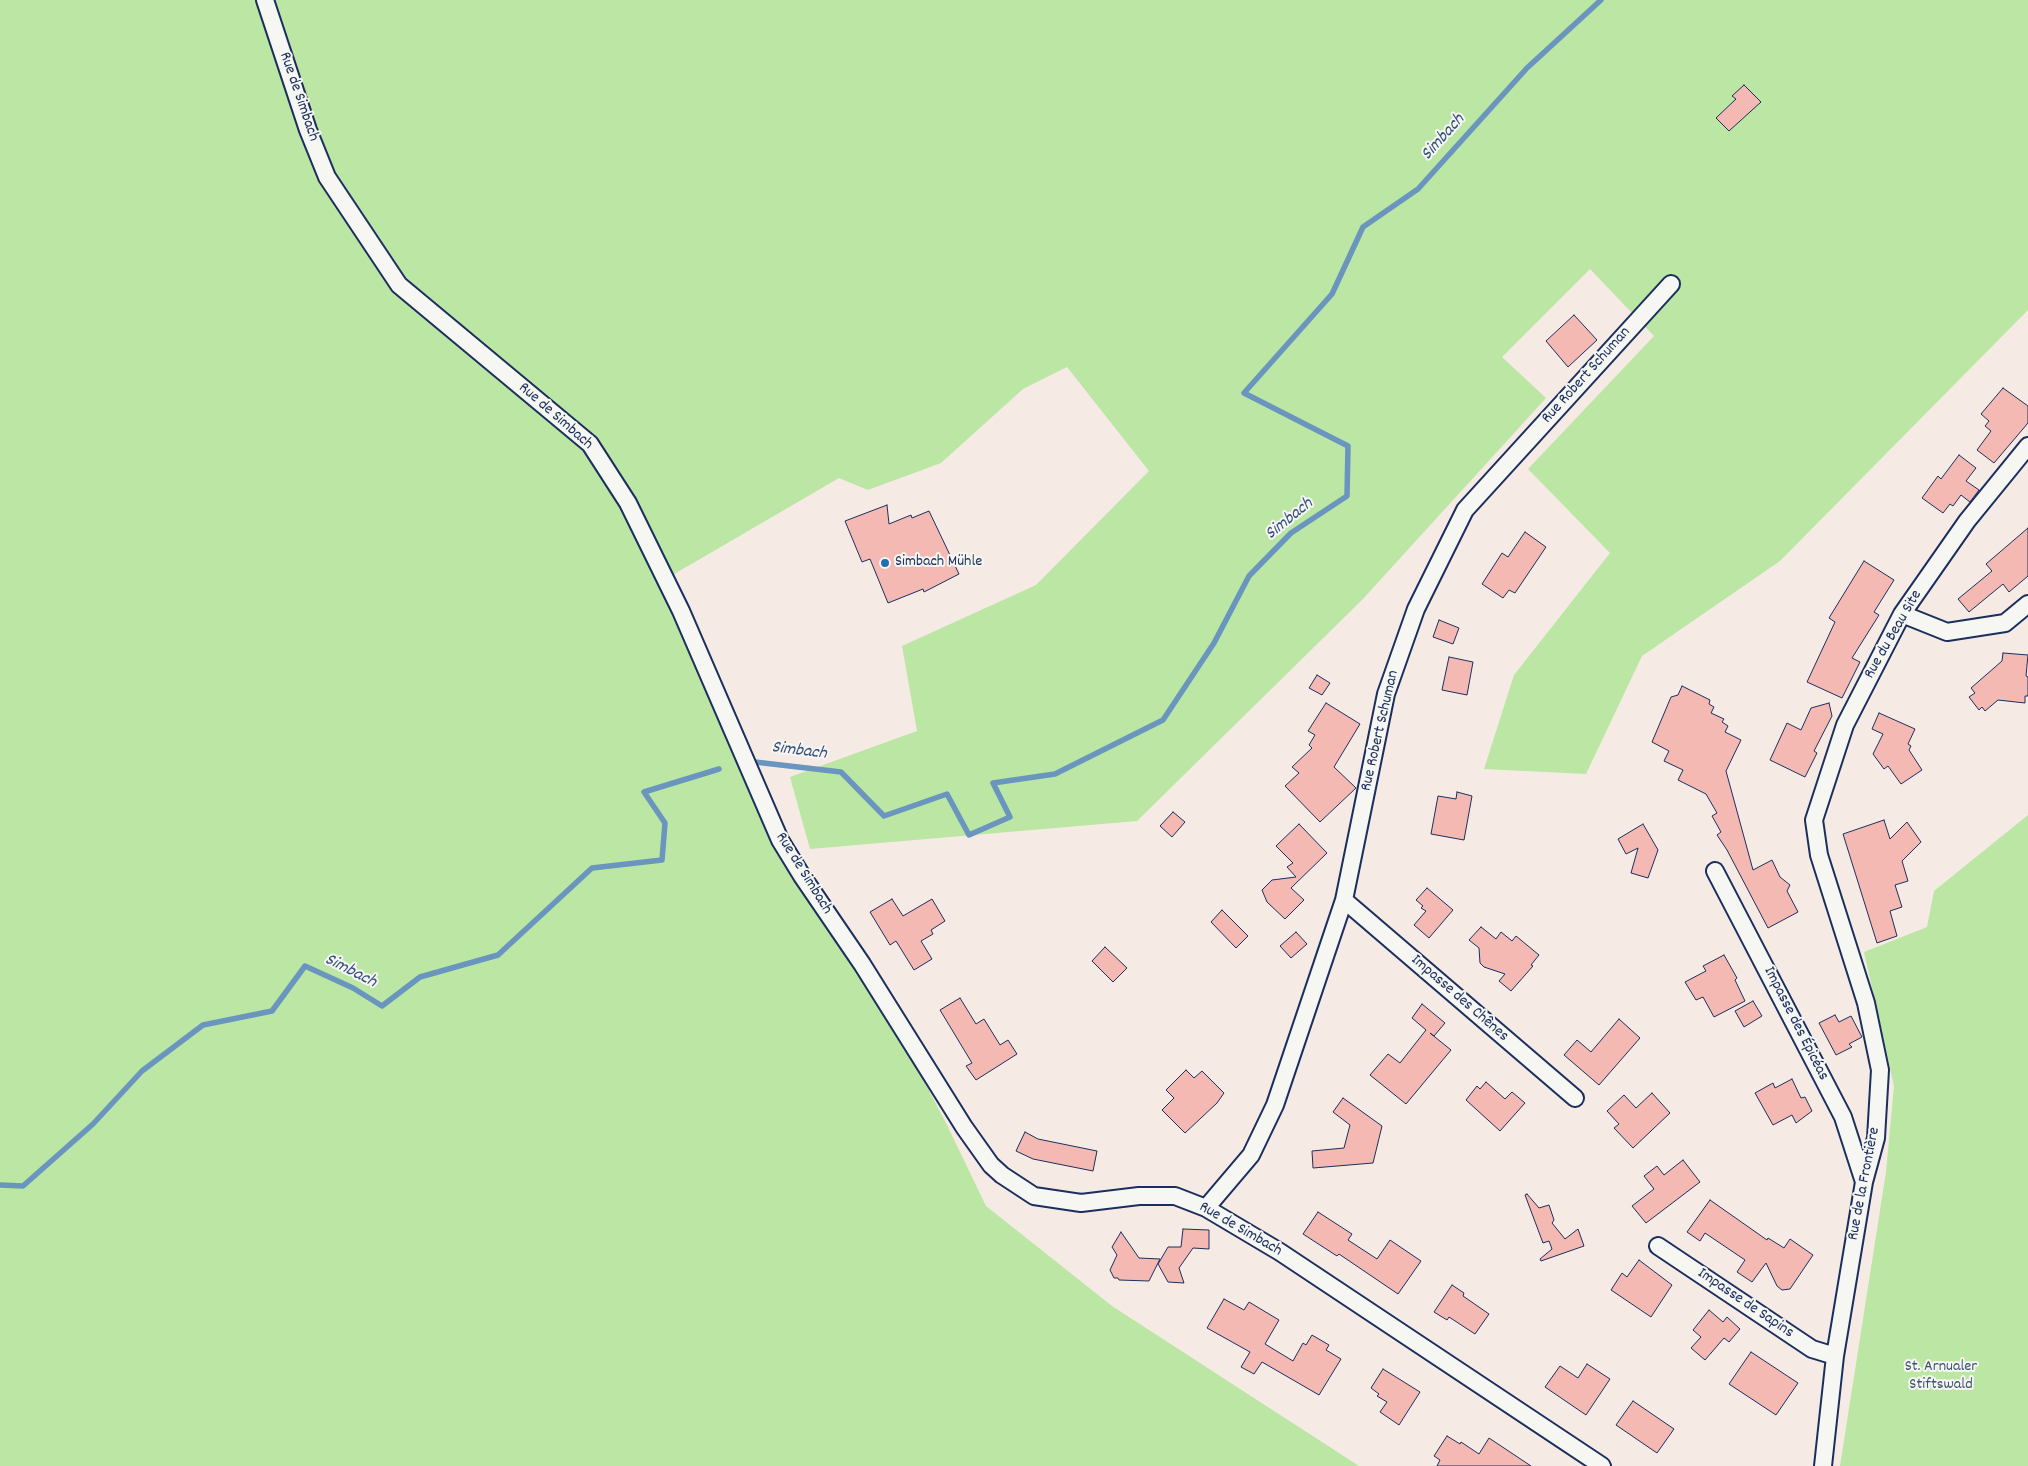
<!DOCTYPE html>
<html>
<head>
<meta charset="utf-8">
<style>
  body { margin:0 }
  canvas { display:block; background:#f6eae5 }
</style>
</head>
<body>
<canvas width="2028" height="1466"></canvas>
<script>
const g = document.querySelector('canvas').getContext('2d');
g.lineJoin = 'round';
function fillPath(path, color) { g.fillStyle = color; g.fill(path, 'evenodd'); }
const shape = rows => new Path2D(rows.map(r => 'M' + r).join(''));
function stroke(path, color, width, dash) { g.strokeStyle = color; g.lineWidth = width; g.lineCap = dash ? 'butt' : 'round'; g.setLineDash(dash || []); g.stroke(path); }
function drawText(font, color, halo, rows, align = 'center') {
  g.font = font + ' Dekko,sans-serif'; g.lineWidth = 4; g.setLineDash([]); g.textBaseline = 'middle'; g.strokeStyle = halo; g.fillStyle = color; for (const [text, x, y, turn = 0] of rows) {
    g.save(); g.translate(x, y); g.rotate((+turn || 0) * Math.PI / 180); g.textAlign = isNaN(turn) ? turn : align; if (halo) g.strokeText(text, 0, 0); g.fillText(text, 0, 0); g.restore();
  }
}
const green = shape([
  [0,0,2028,0,2028,310,1780,561,1642,656,1586,774,1484,769,1514,675,1610,553,1528,469,1654,336,1590,269,1502,357,1546,398,1362,600,1137,821,810,849,790,777,917,731,902,646,1036,585,1149,471,1067,367,1023,389,941,463,868,490,839,478,664,580,741,764,862,964,946,1123,986,1206,1112,1306,1359,1466,0,1466],
  [2028,815,2028,1466,1840,1466,1886,1172,1894,1086,1864,952,1927,927,1934,891]
]);
const stream = shape([
  [755,762,841,772,884,816,947,794,969,835,1010,817,993,783,1055,774,1163,720,1214,643,1249,576,1291,533,1347,496,1348,446,1244,393,1332,294,1363,227,1418,189,1527,68,1601,0],
  [0,1185,23,1186,93,1124,142,1071,203,1025,272,1011,305,966,353,988,382,1006,420,977,498,955,592,868,662,860,665,823,644,792,719,769]
]);
const building = shape([
  [1744,85,1761,102,1729,131,1716,118,1736,99,1732,96,1744,85],
  [1574,315,1597,340,1568,367,1546,341,1574,315],
  [2003,388,2028,406,2028,423,1994,463,1977,450,1991,431,1985,426,1989,421,1981,414,2003,388],
  [1959,455,1976,468,1966,481,1979,490,1970,502,1961,495,1953,506,1950,504,1943,513,1922,498,1938,476,1941,479,1959,455],
  [887,505,889,524,911,515,912,518,929,511,959,574,924,592,923,589,888,603,870,559,862,562,845,521,887,505],
  [2028,528,2028,576,2009,592,2003,584,1969,612,1958,599,1992,571,1986,564,2028,528],
  [1525,532,1546,547,1515,593,1509,590,1503,598,1482,584,1502,553,1508,557,1525,532],
  [1864,561,1894,580,1874,612,1879,615,1852,658,1860,662,1842,698,1807,682,1835,622,1829,618,1864,561],
  [1439,620,1459,628,1453,644,1433,637,1439,620],
  [2003,653,2028,655,2026,676,2028,677,2028,696,2025,696,2025,703,1998,700,1985,711,1982,707,1979,710,1969,697,1975,693,1971,688,2002,661,2003,653],
  [1449,657,1473,662,1467,695,1442,690,1449,657],
  [1317,675,1330,683,1322,695,1309,688,1317,675],
  [1682,686,1710,700,1709,704,1714,707,1711,713,1724,719,1722,722,1728,726,1725,732,1741,740,1726,771,1753,870,1772,860,1780,877,1790,885,1787,891,1798,912,1768,928,1727,850,1717,835,1721,832,1712,816,1717,813,1706,794,1678,780,1683,770,1664,761,1669,751,1652,742,1671,697,1678,695,1682,686],
  [1326,703,1360,724,1334,767,1356,788,1320,822,1285,786,1299,773,1292,767,1312,748,1309,745,1315,735,1308,731,1326,703],
  [1829,703,1832,716,1814,751,1817,753,1805,777,1770,760,1787,723,1801,730,1811,708,1829,703],
  [1879,713,1915,729,1908,744,1911,746,1909,750,1922,770,1901,784,1888,766,1884,769,1873,754,1883,734,1872,729,1879,713],
  [1457,792,1472,796,1464,840,1431,834,1438,796,1456,799,1457,792],
  [1173,812,1185,822,1172,837,1160,826,1173,812],
  [1884,820,1890,839,1907,822,1921,842,1902,861,1908,881,1895,885,1902,907,1890,911,1897,936,1877,943,1843,834,1884,820],
  [1299,824,1327,853,1291,888,1304,900,1285,919,1267,902,1262,890,1272,880,1296,877,1287,867,1293,863,1276,846,1299,824],
  [1643,824,1658,850,1648,878,1631,873,1638,848,1626,854,1618,839,1643,824],
  [1427,888,1453,910,1429,938,1414,925,1426,911,1421,908,1423,906,1416,900,1427,888],
  [892,899,903,916,932,899,945,921,931,930,933,934,921,941,932,959,914,970,896,941,890,945,870,912,892,899],
  [1222,910,1248,936,1236,948,1211,922,1222,910],
  [1481,927,1496,939,1501,932,1512,941,1516,936,1539,955,1531,965,1533,966,1511,991,1499,981,1505,974,1484,967,1480,963,1479,948,1469,940,1481,927],
  [1296,932,1307,944,1291,958,1280,946,1296,932],
  [1105,947,1127,968,1113,982,1092,961,1105,947],
  [1724,955,1737,978,1735,980,1745,1001,1714,1017,1703,997,1696,1000,1685,982,1706,971,1703,966,1724,955],
  [960,998,976,1024,984,1019,1000,1045,1008,1040,1017,1054,976,1080,966,1066,972,1063,940,1010,960,998],
  [1753,1001,1762,1016,1744,1027,1735,1011,1753,1001],
  [1422,1004,1445,1023,1434,1036,1430,1033,1451,1050,1406,1104,1370,1075,1388,1054,1400,1063,1426,1030,1412,1018,1422,1004],
  [1835,1015,1839,1022,1851,1016,1862,1037,1849,1044,1852,1047,1836,1055,1819,1023,1835,1015],
  [1619,1019,1640,1038,1599,1085,1564,1055,1577,1040,1591,1052,1619,1019],
  [1186,1070,1194,1078,1202,1071,1224,1093,1217,1103,1185,1133,1162,1110,1174,1098,1166,1090,1186,1070],
  [1792,1079,1801,1098,1805,1097,1812,1111,1796,1123,1792,1115,1773,1125,1755,1093,1773,1083,1775,1088,1792,1079],
  [1486,1082,1505,1099,1512,1092,1525,1103,1500,1131,1466,1100,1477,1086,1480,1089,1486,1082],
  [1652,1093,1670,1113,1633,1148,1614,1128,1619,1124,1607,1111,1624,1095,1636,1108,1652,1093],
  [1343,1098,1382,1126,1373,1163,1313,1168,1312,1151,1344,1148,1350,1125,1333,1112,1343,1098],
  [1025,1132,1038,1139,1097,1151,1093,1171,1033,1159,1016,1151,1025,1132],
  [1683,1160,1700,1182,1646,1223,1632,1206,1654,1189,1644,1176,1657,1166,1664,1175,1683,1160],
  [1527,1194,1539,1208,1549,1205,1554,1220,1552,1223,1565,1239,1578,1229,1584,1246,1541,1261,1540,1259,1552,1249,1549,1241,1543,1243,1525,1195,1527,1194],
  [1710,1200,1767,1240,1768,1238,1784,1248,1790,1239,1813,1255,1790,1289,1782,1290,1777,1286,1766,1263,1752,1282,1737,1272,1745,1260,1705,1233,1700,1241,1687,1232,1710,1200],
  [1318,1212,1352,1234,1348,1240,1377,1259,1390,1240,1421,1261,1398,1294,1339,1254,1337,1256,1303,1234,1318,1212],
  [1183,1229,1209,1230,1209,1249,1193,1248,1179,1268,1184,1283,1168,1282,1158,1264,1168,1247,1181,1247,1183,1229],
  [1121,1232,1139,1258,1160,1259,1149,1281,1119,1280,1118,1278,1114,1278,1110,1270,1117,1255,1112,1247,1121,1232],
  [1639,1260,1672,1285,1651,1317,1611,1290,1622,1273,1627,1277,1639,1260],
  [1452,1285,1464,1293,1463,1296,1489,1314,1475,1334,1449,1317,1447,1320,1434,1312,1452,1285],
  [1224,1299,1244,1310,1249,1302,1279,1320,1265,1344,1293,1361,1303,1343,1306,1345,1312,1335,1329,1345,1326,1350,1341,1359,1319,1395,1262,1362,1254,1374,1241,1367,1250,1352,1207,1328,1224,1299],
  [1709,1310,1723,1322,1727,1317,1740,1329,1729,1342,1724,1338,1705,1360,1691,1348,1701,1337,1693,1330,1709,1310],
  [1751,1352,1798,1383,1776,1415,1729,1384,1751,1352],
  [1587,1364,1610,1379,1586,1415,1545,1387,1560,1366,1578,1378,1587,1364],
  [1383,1369,1420,1392,1399,1425,1380,1412,1387,1402,1377,1396,1379,1394,1371,1388,1383,1369],
  [1633,1401,1674,1429,1657,1453,1616,1425,1633,1401],
  [1447,1436,1460,1444,1461,1442,1479,1454,1489,1438,1531,1466,1437,1466,1440,1460,1434,1456,1447,1436]
]);
const minor = shape([
  [265,0,308,130,327,177,399,285,590,444,628,503,681,611,780,840,802,876,862,964,964,1127,991,1165,1002,1175,1034,1196,1081,1203,1139,1196,1175,1196,1206,1208,1280,1252,1602,1466],
  [1902,614,1947,632,2005,623,2028,604],
  [1715,871,1843,1117,1864,1182],
  [1344,900,1575,1098],
  [1206,1208,1251,1155,1275,1105,1344,900,1386,694,1416,609,1465,510,1671,284],
  [1658,1246,1812,1349,1835,1356],
  [1823,1466,1835,1356,1864,1182,1876,1138,1880,1070,1866,1003,1819,855,1814,820,1845,725,1902,614,1967,521,2028,446]
]);
const markers = [
  [885,563,5,"#1f6fb2"]
];
const streetNames = [
  ["Rue de Simbach",298,97,71],
  ["Rue Robert Schuman",1587,376,-48],
  ["Rue de Simbach",555,417,41],
  ["Rue du Beau Site",1894,635,-60],
  ["Rue Robert Schuman",1381,731,-77],
  ["Rue de Simbach",803,874,58],
  ["Impasse des Chênes",1459,999,41],
  ["Impasse des Épicéas",1795,1024,63],
  ["Rue de la Frontière",1865,1184,-79],
  ["Rue de Simbach",1240,1230,30],
  ["Impasse de Sapins",1745,1304,34]
];
const poiNames = [
  ["Simbach Mühle",895,563]
];
const parkNames = [
  ["St. Arnualer",1941,1368],
  ["Stiftswald",1941,1386]
];
const waterNames = [
  ["Simbach",1444,138,-48],
  ["Simbach",1290,520,-39],
  ["Simbach",799,752,7],
  ["Simbach",350,972,27]
];
fillPath(green, '#bbe6a4');
stroke(stream, '#6995be', 5.5);
fillPath(building, '#f4b9b2');
stroke(building, '#1b2f5e', 1);
stroke(minor, '#1b2f5e', 20);
stroke(minor, '#f6f6f2', 16);
for (const [x, y, r, color] of markers) { const dot = new Path2D(); dot.arc(x, y, r, 0, 2 * Math.PI); g.fillStyle = color; g.fill(dot); stroke(dot, '#f6f6f2', 2); }
drawText('16px', '#1b2f5e', '#f6f6f2', streetNames);
drawText('16px', '#1b2f5e', '#f6f6f2', poiNames, 'left');
drawText('16px', '#3b546c', '#f6f6f2', parkNames);
drawText('italic 18px', '#35517e', '#f6f6f2', waterNames);
</script>
</body>
</html>
